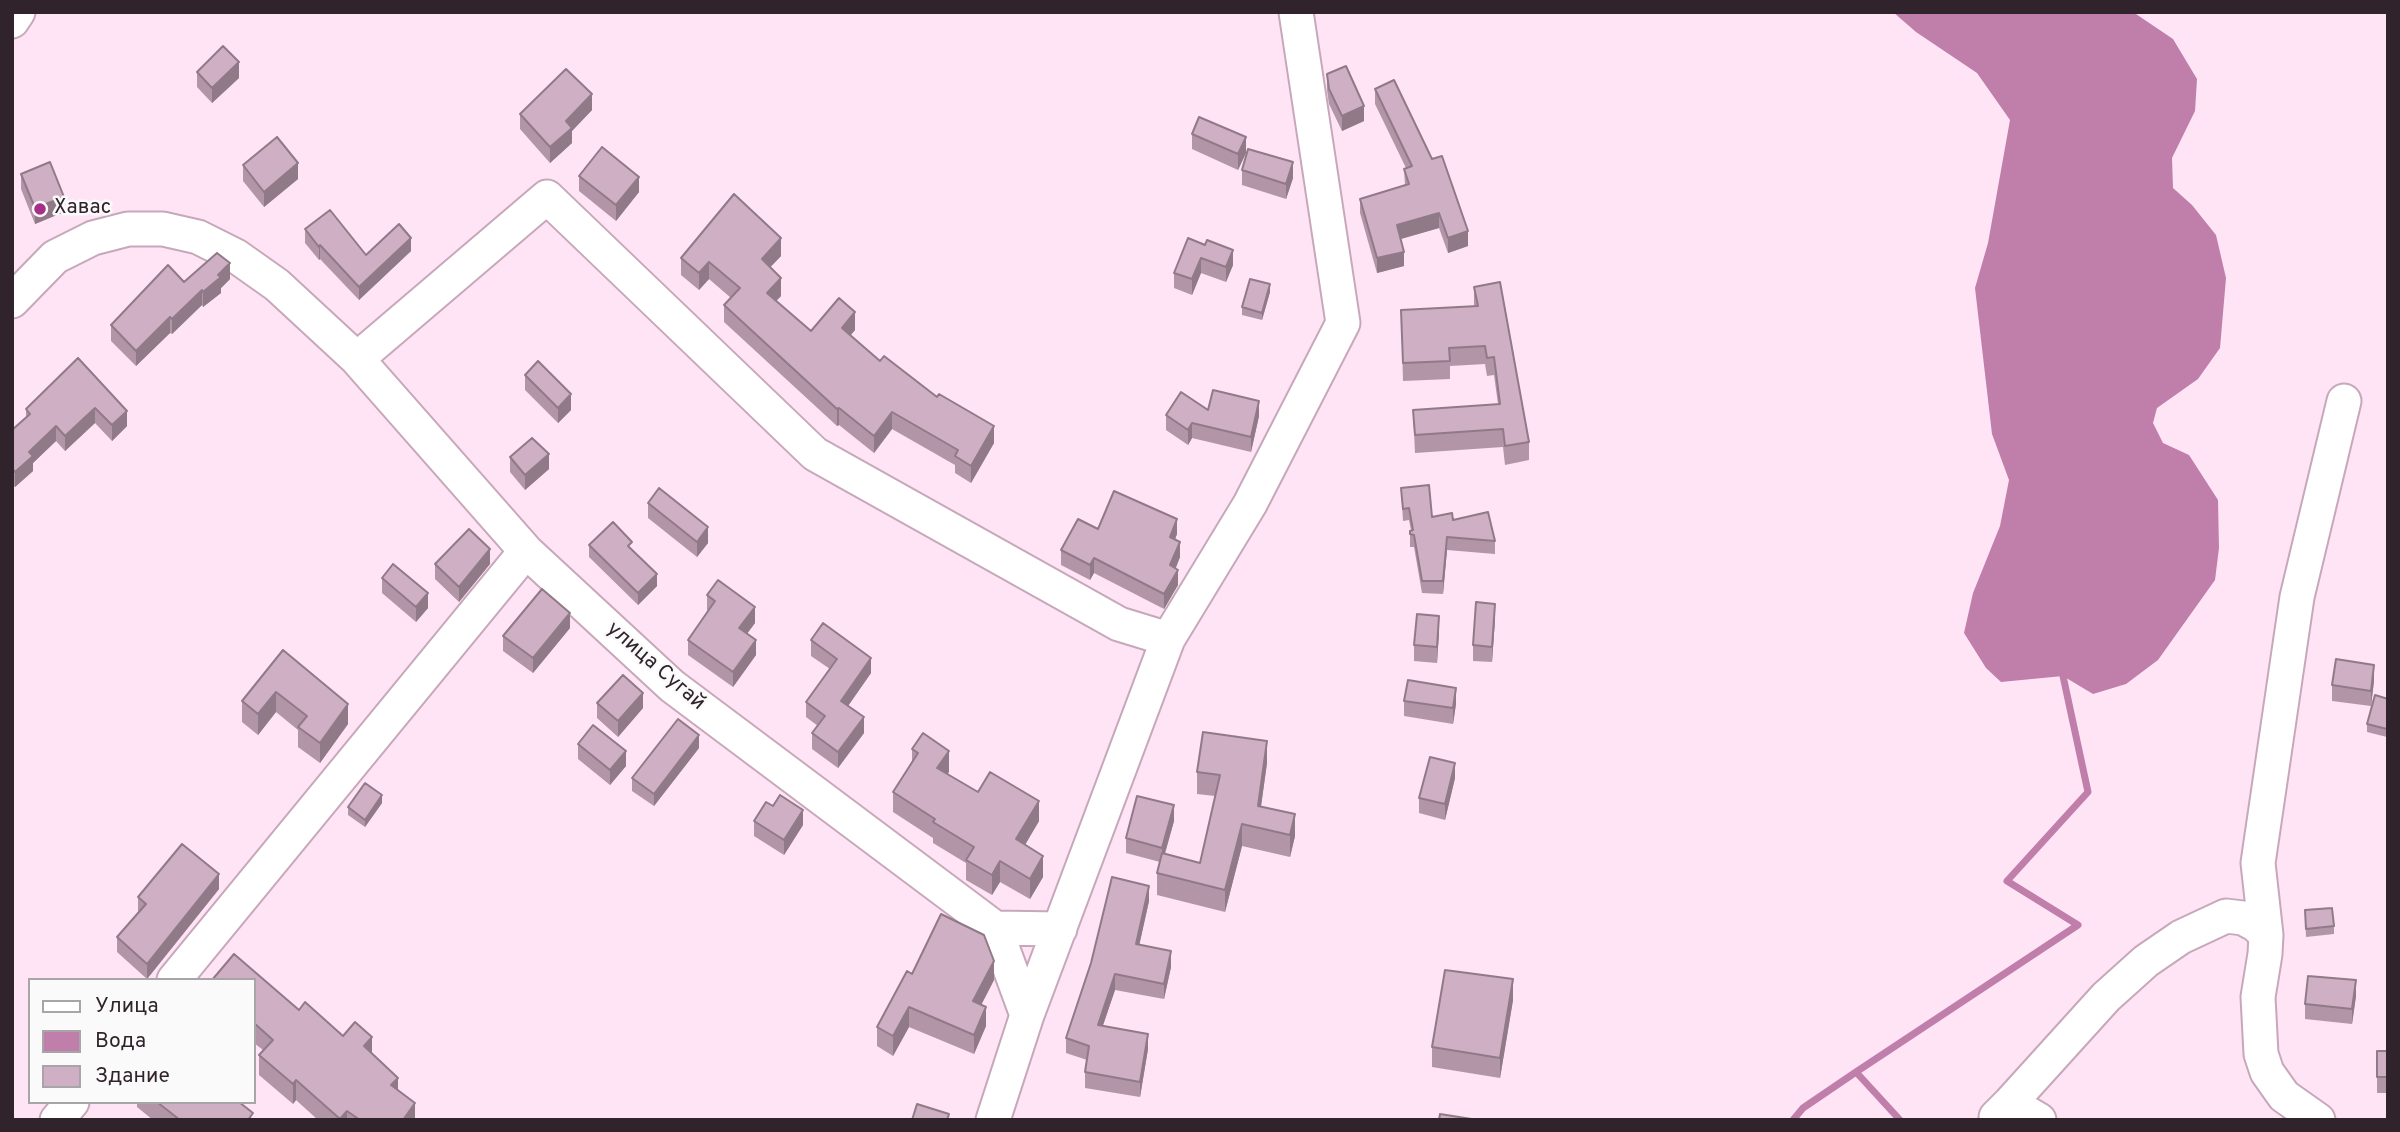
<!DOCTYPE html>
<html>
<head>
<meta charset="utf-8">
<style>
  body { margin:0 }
  #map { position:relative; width:2400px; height:1132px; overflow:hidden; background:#ffe4f5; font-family:Overpass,sans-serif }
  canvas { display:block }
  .frame { position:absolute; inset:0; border:14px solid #30232b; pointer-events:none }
  .legend { position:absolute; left:28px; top:978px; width:228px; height:126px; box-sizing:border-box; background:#fafafa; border:2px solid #a9a4a7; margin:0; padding:9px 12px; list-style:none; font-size:21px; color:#30232b }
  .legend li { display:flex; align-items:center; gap:14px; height:35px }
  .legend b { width:35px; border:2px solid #a9a4a7 }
</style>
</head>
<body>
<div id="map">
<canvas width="2400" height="1132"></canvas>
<div class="frame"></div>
<ul class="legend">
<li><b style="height:9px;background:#fff"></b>Улица</li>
<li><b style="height:19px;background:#c07eaa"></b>Вода</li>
<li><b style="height:19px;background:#cfafc3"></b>Здание</li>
</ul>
</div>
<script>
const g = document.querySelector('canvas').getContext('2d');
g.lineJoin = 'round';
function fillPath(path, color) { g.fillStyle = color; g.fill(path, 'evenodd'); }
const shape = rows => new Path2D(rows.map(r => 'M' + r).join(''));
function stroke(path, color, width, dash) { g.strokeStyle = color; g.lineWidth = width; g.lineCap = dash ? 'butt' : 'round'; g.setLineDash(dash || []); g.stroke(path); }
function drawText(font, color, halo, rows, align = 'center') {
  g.font = font + ' Overpass,sans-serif'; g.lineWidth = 5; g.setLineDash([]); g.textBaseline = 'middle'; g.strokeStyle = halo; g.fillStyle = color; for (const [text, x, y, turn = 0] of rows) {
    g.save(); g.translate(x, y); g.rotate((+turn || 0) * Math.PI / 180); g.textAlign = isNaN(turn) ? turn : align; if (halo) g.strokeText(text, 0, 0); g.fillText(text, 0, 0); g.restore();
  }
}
const water = shape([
  [1893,12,2133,12,2173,39,2197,79,2195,111,2172,158,2173,188,2192,205,2216,235,2226,278,2220,348,2198,379,2157,408,2153,423,2163,443,2189,455,2218,500,2219,548,2215,580,2158,660,2126,684,2093,694,2063,676,2001,682,1986,668,1964,633,1973,593,2000,526,2009,480,1992,434,1975,288,1988,243,2010,120,1977,73,1916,32]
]);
const stream = shape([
  [1793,1120,1803,1108,1856,1072],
  [1900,1120,1856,1072,2078,925,2007,881,2088,792,2063,676,2069,673]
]);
const minor = shape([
  [12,21,18,12],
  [12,301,55,257,93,238,128,229,163,229,198,237,236,256,277,285,357,359,526,551,672,686,995,928,1027,1015],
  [357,359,547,197,815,454,1119,624,1168,639],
  [995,928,1060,929],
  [2266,935,2258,863,2297,597,2344,401],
  [174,980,526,551],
  [2010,1103,2106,997,2146,961,2181,937,2226,916,2243,918,2256,925,2266,935,2265,954,2258,997,2261,1054,2267,1072,2284,1096,2318,1120],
  [1996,1117,2010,1103,2039,1120],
  [57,1120,72,1102],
  [993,1120,1027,1015,1168,639,1250,504,1343,323,1296,12]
]);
const wall = shape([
  [197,72,239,78,212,103,197,87],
  [1327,74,1364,121,1342,131,1329,104,1327,90],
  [1375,89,1468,246,1448,253,1439,228,1401,239,1404,266,1377,273,1360,213,1360,199,1405,185,1404,169,1406,168,1375,104],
  [592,110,572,131,572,143,550,163,520,129,520,114],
  [1192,134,1246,153,1238,170,1192,149],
  [243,165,298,179,264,207,243,181],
  [1242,170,1293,178,1286,199,1242,185],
  [21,174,64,212,35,224,21,189],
  [579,176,639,192,616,221,579,191],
  [305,229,366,255,411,251,359,300,320,259,319,260,305,243],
  [1188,238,1233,265,1226,282,1201,273,1192,295,1174,288,1174,273],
  [781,256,770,267,781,296,776,301,811,331,855,330,850,336,880,361,994,443,971,483,955,473,955,465,892,429,874,453,839,425,837,426,724,322,724,305,731,298,709,279,699,290,681,275,681,258],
  [230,279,221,288,221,293,203,307,202,305,172,334,170,333,136,366,111,341,111,325,184,282],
  [1474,287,1529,442,1529,460,1505,465,1503,447,1415,453,1413,410,1498,404,1494,375,1487,376,1485,364,1450,366,1450,379,1403,381,1401,310,1474,307],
  [1270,292,1262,320,1242,315,1242,307],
  [78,358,127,426,112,441,95,423,65,451,56,441,33,463,33,471,15,487,12,484,12,430,26,418,26,409],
  [525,375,571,410,558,423,525,390],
  [1208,410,1259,416,1251,452,1192,438,1188,445,1166,430,1166,415],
  [510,457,549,469,525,490,510,472],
  [1401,488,1432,517,1453,520,1495,541,1495,554,1447,550,1443,594,1422,593,1414,547,1410,547,1410,531,1411,530,1409,520,1403,521],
  [648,503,708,543,697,557,648,518],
  [1098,529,1177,534,1175,539,1180,557,1176,568,1178,585,1164,609,1094,573,1090,580,1061,565,1061,550],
  [589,545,657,586,638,605,589,557],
  [435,564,490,564,459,602,435,579],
  [382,578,428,608,416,622,382,593],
  [707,595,755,623,747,634,756,655,733,687,688,655,688,640,708,611,707,610],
  [1495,619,1492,662,1473,661,1473,645],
  [570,628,533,673,503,651,503,636],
  [1439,631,1437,663,1414,661,1414,645],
  [811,640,871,673,848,706,864,733,838,768,812,749,812,733,818,726,806,717,806,702,830,669,811,656],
  [283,650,348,724,320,763,298,747,298,730,276,712,258,735,242,722,242,701],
  [2374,681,2371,706,2332,701,2332,685],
  [2388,699,2387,737,2367,732,2367,724],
  [1404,701,1456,704,1453,724,1404,716],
  [597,703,643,708,618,737,597,718],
  [578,744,626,766,610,785,578,759],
  [699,748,654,806,632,791,632,778],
  [912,749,949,772,947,774,978,792,1039,821,1025,845,1043,877,1030,899,1000,882,992,895,966,880,966,863,933,843,933,838,893,812,893,792,912,761],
  [1267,763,1261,806,1295,836,1290,857,1242,846,1225,912,1157,895,1157,873,1160,862,1126,853,1126,838,1174,821,1165,854,1200,863,1215,796,1197,794,1197,772],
  [1455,778,1445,820,1419,813,1419,798],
  [382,803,365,827,348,815,348,807],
  [754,821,803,825,784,855,754,836],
  [219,889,147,979,117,952,117,937,138,912,138,897],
  [1149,901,1139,945,1171,967,1164,999,1115,990,1103,1025,1148,1049,1140,1097,1085,1088,1085,1072,1087,1060,1066,1053,1066,1038],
  [2305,910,2334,926,2334,934,2306,937],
  [912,974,994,980,981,1005,986,1026,974,1054,909,1027,893,1056,877,1046,877,1027],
  [254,980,299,1010,372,1054,398,1090,415,1120,318,1120,296,1100,293,1104,259,1075,259,1055,263,1050,254,1043],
  [2356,996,2352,1024,2305,1019,2305,1004],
  [1513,1000,1500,1078,1432,1067,1432,1047],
  [2377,1051,2388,1051,2388,1093,2377,1093],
  [137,1102,239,1102,253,1120,153,1120,137,1107]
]);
const shadedWall = shape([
  [239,62,239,78,212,103,212,88],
  [592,94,592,110,572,131,572,143,550,163,550,147,566,121],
  [1364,106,1364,121,1342,131,1342,116],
  [1246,137,1246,153,1238,170,1238,154],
  [1293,162,1293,178,1286,199,1286,184],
  [298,163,298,179,264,207,264,192],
  [639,177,639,192,616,221,616,205],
  [64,197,64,212,35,224,35,208],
  [1439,213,1439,228,1397,240,1397,225],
  [1468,231,1468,246,1448,253,1448,238],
  [411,238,411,251,359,300,359,287],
  [781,238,781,256,762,276,762,259],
  [320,245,320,259,319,260,319,247],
  [1233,250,1233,265,1226,282,1226,267],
  [1404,252,1404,266,1377,273,1377,258],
  [1201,258,1201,273,1192,295,1192,279],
  [709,262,709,279,699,290,699,273],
  [230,263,230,279,221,288,221,293,203,307,203,292,218,275],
  [781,278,781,296,767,310,767,293],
  [1270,284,1270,292,1262,320,1262,313],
  [202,290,202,305,172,334,172,319],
  [855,312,855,330,842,345,842,328],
  [170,317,170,333,136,366,136,351],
  [571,394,571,410,558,423,558,408],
  [1259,401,1259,416,1251,452,1251,437],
  [95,408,95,423,65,451,65,436],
  [839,408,839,425,837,426,837,409],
  [127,411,127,426,112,441,112,425],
  [892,412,892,429,874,453,874,436],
  [1192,423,1192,438,1188,445,1188,430],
  [56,426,56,441,33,463,33,471,15,487,15,472,29,452],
  [994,426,994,443,971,483,971,466],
  [549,454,549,469,525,490,525,475],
  [1177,519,1177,534,1170,552,1170,537],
  [708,527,708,543,697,557,697,542],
  [1447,537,1447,550,1443,594,1443,581],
  [1180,542,1180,557,1170,581,1170,565],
  [490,549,490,564,459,602,459,587],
  [1094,558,1094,573,1090,580,1090,565],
  [1178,570,1178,585,1164,609,1164,594],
  [657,574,657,586,638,605,638,593],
  [428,593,428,608,416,622,416,607],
  [1495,604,1495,619,1492,662,1492,647],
  [755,607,755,623,739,644,739,628],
  [570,613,570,628,533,673,533,658],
  [1439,616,1439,631,1437,663,1437,647],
  [756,640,756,655,733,687,733,672],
  [871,658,871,673,841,716,841,701],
  [2374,665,2374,681,2371,706,2371,691],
  [1456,688,1456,704,1453,724,1453,708],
  [276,692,276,712,258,735,258,714],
  [643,693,643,708,618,737,618,721],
  [348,704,348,724,320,763,320,743],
  [864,717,864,733,838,768,838,752],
  [699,735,699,748,654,806,654,794],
  [1267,741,1267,763,1258,828,1258,806],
  [626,751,626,766,610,785,610,770],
  [949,751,949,772,937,788,937,768],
  [1455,763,1455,778,1445,820,1445,804],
  [382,795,382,803,365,827,365,820],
  [1039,801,1039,821,1016,860,1016,839],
  [1174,805,1174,821,1162,863,1162,848],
  [803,810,803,825,784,855,784,840],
  [1295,814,1295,836,1290,857,1290,835],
  [1242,824,1242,846,1225,912,1225,890],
  [1043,856,1043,877,1030,899,1030,879],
  [1000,861,1000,882,992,895,992,875],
  [219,874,219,889,147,979,147,964],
  [1149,886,1149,901,1136,960,1136,944],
  [1171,951,1171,967,1164,999,1164,984],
  [994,961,994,980,973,1021,973,1001],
  [1115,974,1115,990,1098,1040,1098,1025],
  [1513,979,1513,1000,1500,1078,1500,1058],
  [2356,980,2356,996,2352,1024,2352,1009],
  [909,1007,909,1027,893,1056,893,1036],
  [986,1007,986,1026,974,1054,974,1035],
  [1148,1034,1148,1049,1140,1097,1140,1082],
  [372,1037,372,1056,364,1046],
  [398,1078,398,1098,391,1085],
  [296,1080,296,1100,293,1104,293,1084],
  [415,1103,415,1120,403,1120],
  [347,1111,347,1120,340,1120,340,1119]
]);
const building = shape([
  [223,46,239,62,212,88,197,72,223,46],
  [1346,66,1364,106,1342,116,1329,89,1327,74,1346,66],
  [566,69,592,94,566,121,572,128,550,147,520,114,566,69],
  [1394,80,1432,159,1442,156,1468,231,1448,238,1439,213,1397,225,1404,252,1377,258,1360,199,1409,184,1404,169,1412,166,1375,89,1394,80],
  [1199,117,1246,137,1238,154,1192,134,1199,117],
  [277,137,298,163,264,192,243,165,277,137],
  [602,147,639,177,616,205,579,176,602,147],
  [1248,149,1293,162,1286,184,1242,170,1248,149],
  [50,162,64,197,35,208,21,174,50,162],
  [734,194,781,238,762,259,781,278,767,293,811,331,839,298,855,312,842,328,880,361,884,356,937,397,939,394,994,426,971,466,955,456,958,450,892,412,874,436,839,408,837,409,724,305,740,288,709,262,699,273,681,258,734,194],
  [330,210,366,255,399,224,411,238,359,287,320,245,319,247,305,229,330,210],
  [1188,238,1205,245,1207,240,1233,250,1226,267,1201,258,1192,279,1174,273,1188,238],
  [217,253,230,263,218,275,221,277,203,292,202,290,172,319,170,317,136,351,111,325,168,265,184,282,217,253],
  [1250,279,1270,284,1262,313,1242,307,1250,279],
  [1500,282,1529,442,1505,446,1503,429,1415,435,1413,410,1500,404,1494,357,1487,358,1485,346,1449,348,1450,361,1403,363,1401,310,1478,306,1474,287,1500,282],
  [78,358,127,411,112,425,95,408,65,436,56,426,29,452,33,456,15,472,12,468,12,430,30,414,26,409,78,358],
  [538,361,571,394,558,408,525,375,538,361],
  [1213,390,1259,401,1251,437,1192,423,1188,430,1166,415,1181,392,1208,410,1213,390],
  [532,438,549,454,525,475,510,457,532,438],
  [1429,485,1432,517,1452,513,1453,520,1488,512,1495,541,1447,537,1443,581,1422,581,1414,535,1410,534,1410,531,1413,530,1409,508,1403,509,1401,488,1429,485],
  [659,488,708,527,697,542,648,503,659,488],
  [1114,491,1177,519,1170,537,1180,542,1170,565,1178,570,1164,594,1094,558,1090,565,1061,550,1078,519,1098,529,1114,491],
  [613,522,632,542,628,546,657,574,638,593,589,545,613,522],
  [469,529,490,549,459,587,435,564,469,529],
  [393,564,428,593,416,607,382,578,393,564],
  [718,580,755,607,739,628,756,640,733,672,688,640,715,601,707,595,718,580],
  [542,589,570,613,533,658,503,636,542,589],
  [1476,602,1495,604,1492,647,1473,645,1476,602],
  [1417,614,1439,616,1437,647,1414,645,1417,614],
  [823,623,871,658,841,701,864,717,838,752,812,733,825,716,806,702,837,659,811,640,823,623],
  [283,650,348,704,320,743,298,727,307,716,276,692,258,714,242,701,283,650],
  [2336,659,2374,665,2371,691,2332,685,2336,659],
  [623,675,643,693,618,721,597,703,623,675],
  [1408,680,1456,688,1453,708,1404,701,1408,680],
  [2375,695,2388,699,2387,729,2367,724,2375,695],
  [678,719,699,735,654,794,632,778,678,719],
  [593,725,626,751,610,770,578,744,593,725],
  [1203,732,1267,741,1258,806,1295,814,1290,835,1242,824,1225,890,1157,873,1162,853,1200,863,1220,775,1197,772,1203,732],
  [923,733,949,751,937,768,978,792,990,772,1039,801,1016,839,1043,856,1030,879,1000,861,992,875,966,860,974,847,933,822,935,819,893,792,918,753,912,749,923,733],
  [1430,757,1455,763,1445,804,1419,798,1430,757],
  [365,783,382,795,365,820,348,807,365,783],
  [780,795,803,810,784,840,754,821,766,802,773,806,780,795],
  [1137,796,1174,805,1162,848,1126,838,1137,796],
  [182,844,219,874,147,964,117,937,146,904,138,897,182,844],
  [1112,877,1149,886,1136,944,1171,951,1164,984,1115,974,1098,1025,1148,1034,1140,1082,1085,1072,1089,1046,1066,1038,1091,963,1112,877],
  [2332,908,2334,926,2306,929,2305,910,2332,908],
  [941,914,984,935,994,961,973,1001,986,1007,974,1035,909,1007,893,1036,877,1027,907,971,912,974,941,914],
  [234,954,299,1010,305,1002,343,1036,355,1022,372,1037,364,1046,398,1078,391,1085,415,1103,403,1120,360,1120,347,1111,340,1119,296,1080,293,1084,259,1055,273,1040,254,1023,254,980,212,980,234,954],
  [1445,970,1513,979,1500,1058,1432,1047,1445,970],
  [2308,976,2356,980,2352,1009,2305,1004,2308,976],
  [2377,1051,2388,1051,2388,1077,2377,1077,2377,1051],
  [157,1102,239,1102,253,1113,248,1120,180,1120,157,1102],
  [917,1104,949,1114,947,1120,912,1120,917,1104],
  [1440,1114,1478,1120,1439,1120,1440,1114]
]);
const markers = [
  [40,209,7,"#a63088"]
];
const poiNames = [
  ["Хавас",54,209]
];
const streetNames = [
  ["улица Сугай",655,667,41]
];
fillPath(water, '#c07eaa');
stroke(stream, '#c07eaa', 7);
stroke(minor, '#c7a8bb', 37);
stroke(minor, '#fff', 33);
fillPath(wall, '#b296a8');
fillPath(shadedWall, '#917a88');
fillPath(building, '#cfafc3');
stroke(building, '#917a88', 2);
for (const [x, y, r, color] of markers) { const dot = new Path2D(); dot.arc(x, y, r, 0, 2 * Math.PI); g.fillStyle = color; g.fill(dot); stroke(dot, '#fafafa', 2.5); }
drawText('21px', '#30232b', '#fafafa', poiNames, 'left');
drawText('21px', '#30232b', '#fafafa', streetNames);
</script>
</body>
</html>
